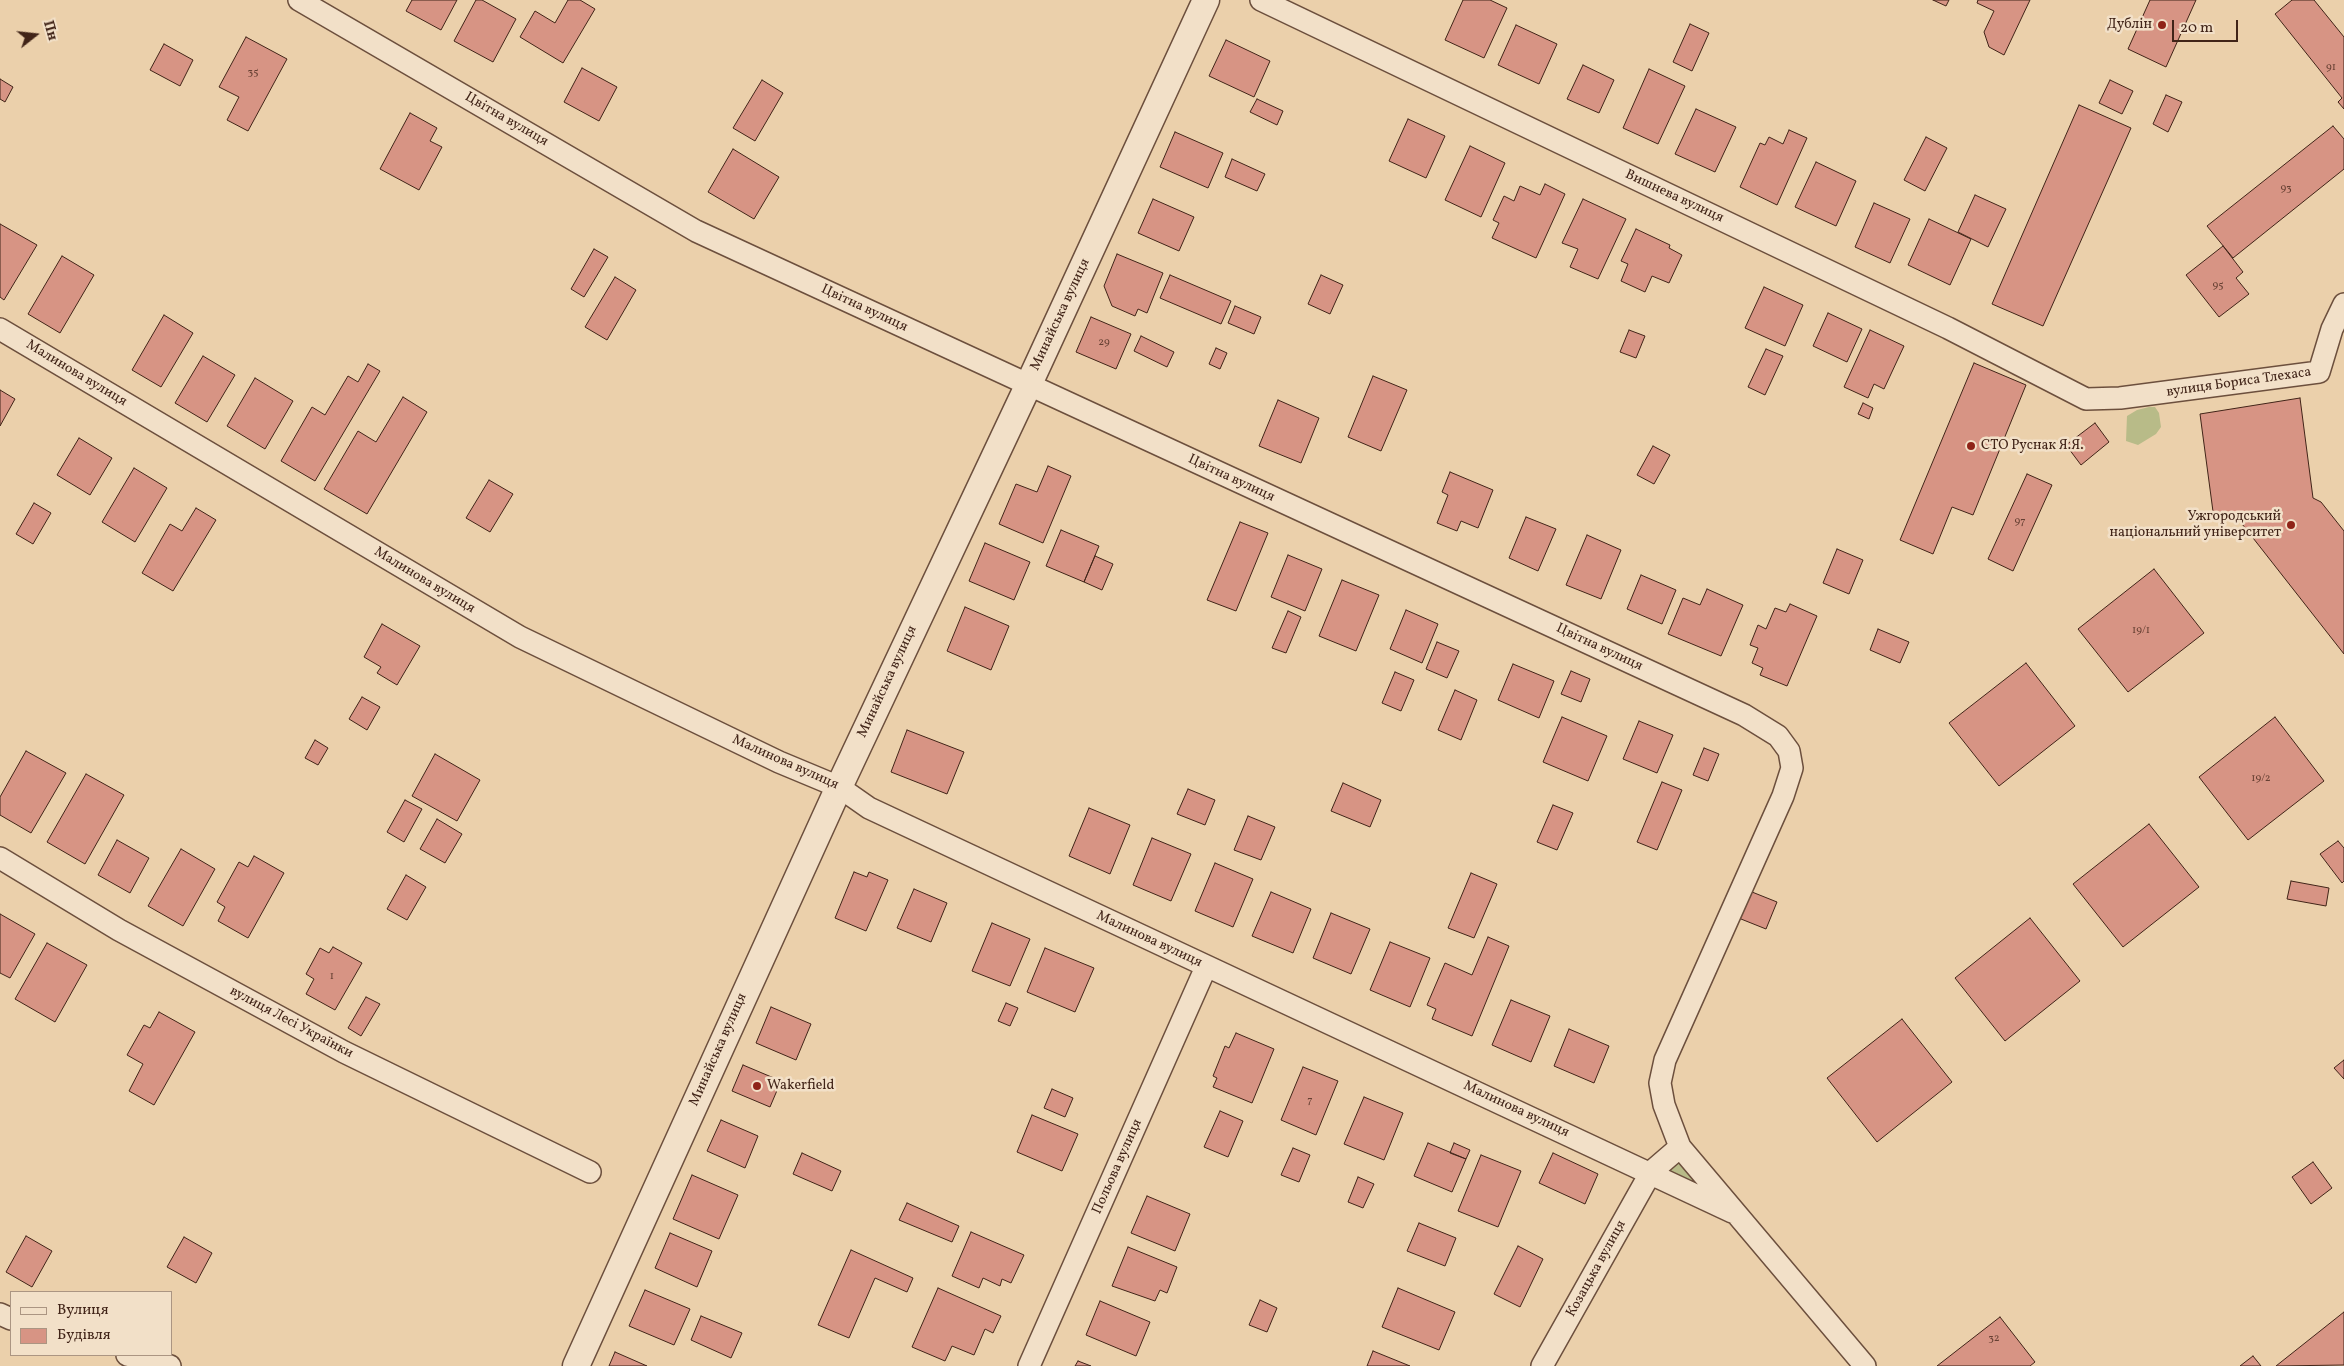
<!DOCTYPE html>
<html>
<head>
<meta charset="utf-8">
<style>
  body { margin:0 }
  #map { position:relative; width:2344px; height:1366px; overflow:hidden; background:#ebd0ab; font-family:Vollkorn,serif }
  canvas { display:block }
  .legend { position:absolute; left:10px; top:1291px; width:162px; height:65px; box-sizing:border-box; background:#f2e0c8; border:1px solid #ab9582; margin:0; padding:6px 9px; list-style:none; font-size:15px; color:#412418 }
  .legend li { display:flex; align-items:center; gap:10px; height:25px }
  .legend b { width:25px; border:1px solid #ab9582 }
  .north { position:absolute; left:10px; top:10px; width:50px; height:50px; -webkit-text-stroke:4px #f2e0c8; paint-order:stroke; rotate:74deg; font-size:14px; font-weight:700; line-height:20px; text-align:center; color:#412418 }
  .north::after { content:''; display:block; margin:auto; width:18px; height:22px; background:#412418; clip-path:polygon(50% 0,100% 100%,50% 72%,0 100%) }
  .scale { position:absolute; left:2172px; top:20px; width:66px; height:22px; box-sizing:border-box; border:2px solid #412418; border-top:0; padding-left:6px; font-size:15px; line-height:18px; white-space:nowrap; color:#412418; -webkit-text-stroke:4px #f2e0c8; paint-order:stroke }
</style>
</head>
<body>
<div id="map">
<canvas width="2344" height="1366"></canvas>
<ul class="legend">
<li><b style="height:6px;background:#f2e0c8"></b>Вулиця</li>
<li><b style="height:14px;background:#d79484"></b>Будівля</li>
</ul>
<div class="north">Пн</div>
<div class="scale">20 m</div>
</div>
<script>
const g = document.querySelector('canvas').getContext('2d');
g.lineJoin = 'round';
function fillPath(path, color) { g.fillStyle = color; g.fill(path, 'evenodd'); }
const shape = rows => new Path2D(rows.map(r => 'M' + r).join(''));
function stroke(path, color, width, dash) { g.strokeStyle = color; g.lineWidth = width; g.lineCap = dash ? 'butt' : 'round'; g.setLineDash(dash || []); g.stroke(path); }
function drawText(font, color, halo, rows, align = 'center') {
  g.font = font + ' Vollkorn,serif'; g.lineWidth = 5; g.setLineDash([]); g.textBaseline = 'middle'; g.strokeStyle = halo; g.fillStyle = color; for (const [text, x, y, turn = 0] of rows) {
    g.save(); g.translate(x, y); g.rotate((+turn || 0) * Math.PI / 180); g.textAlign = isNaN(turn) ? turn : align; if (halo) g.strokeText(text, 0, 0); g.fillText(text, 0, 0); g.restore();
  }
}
const green = shape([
  [2149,407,2155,407,2159,413,2161,427,2156,434,2138,445,2126,441,2127,416,2137,410],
  [1679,1160,1703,1187,1669,1173]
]);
const building = shape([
  [412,0,457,0,441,30,406,11,412,0],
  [476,0,482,0,516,19,493,62,454,41,476,0],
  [568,0,580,0,595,9,563,63,520,37,535,11,555,23,568,0],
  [1463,0,1490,0,1507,8,1484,58,1445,40,1463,0],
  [1933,0,1949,0,1946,6,1933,0],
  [1978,0,2030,0,2004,55,1989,47,1984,32,1994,11,1977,3,1978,0],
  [2150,0,2196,0,2166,67,2128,49,2150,0],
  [2292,0,2314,0,2344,37,2344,109,2338,102,2342,98,2275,14,2292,0],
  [1690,24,1709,33,1692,71,1673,62,1690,24],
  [1516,25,1557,44,1539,84,1498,65,1516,25],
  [246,37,287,59,248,131,227,120,239,97,219,87,246,37],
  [1226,40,1270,61,1254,97,1209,76,1226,40],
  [164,44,193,60,180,86,150,70,164,44],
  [1583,65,1614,80,1599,113,1567,99,1583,65],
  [582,68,617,87,599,121,564,102,582,68],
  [1649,69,1685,86,1658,144,1623,128,1649,69],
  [0,79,13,87,5,102,0,99,0,79],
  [762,80,783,93,755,141,733,128,762,80],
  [2110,80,2133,91,2122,114,2099,103,2110,80],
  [2166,95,2182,102,2168,132,2153,124,2166,95],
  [1257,99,1283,111,1277,125,1250,112,1257,99],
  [2079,105,2131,128,2043,326,1992,304,2079,105],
  [1696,109,1736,127,1715,172,1675,154,1696,109],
  [410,113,437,128,430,141,442,147,419,190,380,169,410,113],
  [1408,119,1445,136,1426,178,1389,161,1408,119],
  [2333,126,2344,139,2344,169,2233,258,2207,226,2333,126],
  [1789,130,1807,138,1777,205,1740,187,1760,143,1765,145,1769,137,1783,144,1789,130],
  [1175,132,1223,153,1208,188,1160,167,1175,132],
  [1926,137,1947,148,1925,191,1904,180,1926,137],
  [1470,146,1505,163,1481,217,1445,200,1470,146],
  [733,149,779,177,754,219,708,192,733,149],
  [1232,159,1265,174,1257,191,1225,177,1232,159],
  [1816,162,1856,181,1836,226,1795,207,1816,162],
  [1545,184,1565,194,1536,258,1492,238,1499,223,1493,220,1504,196,1514,201,1520,186,1540,195,1545,184],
  [1975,195,2006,209,1988,247,1958,232,1975,195],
  [1153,199,1194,217,1179,251,1138,233,1153,199],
  [1583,199,1626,219,1598,279,1570,267,1578,249,1562,243,1583,199],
  [1874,203,1910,219,1890,263,1855,247,1874,203],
  [1929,219,1971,239,1950,285,1908,265,1929,219],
  [0,224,37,245,4,300,0,297,0,224],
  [1636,229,1670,245,1669,248,1682,255,1669,283,1652,276,1645,292,1621,281,1628,264,1621,261,1636,229],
  [2223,246,2243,272,2236,278,2249,294,2219,317,2186,275,2223,246],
  [594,249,608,257,584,297,571,289,594,249],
  [1117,254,1163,273,1147,313,1138,309,1135,316,1112,306,1104,286,1117,254],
  [62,256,94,275,60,333,28,314,62,256],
  [1170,275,1231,301,1221,324,1160,298,1170,275],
  [1321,275,1343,285,1330,314,1308,304,1321,275],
  [615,277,636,290,607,340,585,327,615,277],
  [1764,287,1803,305,1785,346,1745,328,1764,287],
  [1235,306,1261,317,1254,334,1228,323,1235,306],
  [1828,313,1862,329,1847,362,1813,346,1828,313],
  [164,315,193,333,161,387,132,370,164,315],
  [1091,317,1131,334,1116,369,1076,352,1091,317],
  [1629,330,1645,336,1636,358,1620,352,1629,330],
  [1870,330,1904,346,1884,389,1874,384,1868,398,1844,387,1870,330],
  [1141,336,1174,352,1167,367,1134,351,1141,336],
  [1216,348,1227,353,1220,369,1209,364,1216,348],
  [1766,349,1783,356,1765,395,1748,387,1766,349],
  [203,356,235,375,207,422,175,403,203,356],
  [1974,363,2026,385,1973,515,1952,507,1933,554,1900,540,1974,363],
  [368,364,380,371,315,481,281,461,312,407,325,415,348,376,358,382,368,364],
  [1373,376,1407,390,1381,451,1348,437,1373,376],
  [255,378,293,401,265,449,227,426,255,378],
  [0,390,15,399,0,426,0,390],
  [403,397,427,412,367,514,324,489,358,431,376,442,403,397],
  [2300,398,2313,498,2321,502,2344,531,2344,654,2235,515,2214,519,2200,414,2300,398],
  [1278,400,1319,418,1301,463,1259,446,1278,400],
  [1863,403,1873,408,1869,419,1858,414,1863,403],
  [2095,423,2109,442,2081,465,2066,445,2095,423],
  [79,438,112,458,90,495,57,475,79,438],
  [1653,446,1670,455,1654,484,1637,475,1653,446],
  [1048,466,1071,476,1043,543,999,524,1016,484,1037,492,1048,466],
  [134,468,167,488,135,542,102,522,134,468],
  [1450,472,1493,490,1478,528,1461,521,1457,531,1437,523,1448,495,1442,492,1450,472],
  [2027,474,2052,485,2013,571,1988,559,2027,474],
  [489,480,513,494,490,532,466,518,489,480],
  [34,503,51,513,33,544,16,534,34,503],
  [196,508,216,520,173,591,142,573,170,524,182,531,196,508],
  [1526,517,1556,529,1538,571,1509,558,1526,517],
  [1240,522,1268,533,1236,611,1207,600,1240,522],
  [1061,530,1099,546,1084,582,1046,566,1061,530],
  [1587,535,1621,550,1601,599,1566,585,1587,535],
  [985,543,1030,562,1014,600,969,581,985,543],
  [1837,549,1863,560,1849,594,1823,583,1837,549],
  [1288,555,1322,569,1305,611,1271,597,1288,555],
  [1095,556,1113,564,1102,590,1084,582,1095,556],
  [2154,569,2204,633,2128,692,2078,629,2154,569],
  [1641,575,1676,590,1662,624,1627,609,1641,575],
  [1342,580,1379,595,1356,651,1319,636,1342,580],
  [1707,589,1743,605,1721,656,1668,634,1683,598,1700,605,1707,589],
  [1790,604,1817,616,1787,686,1760,675,1763,668,1752,663,1758,648,1750,645,1758,625,1766,629,1775,608,1786,612,1790,604],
  [965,607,1009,626,991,670,947,651,965,607],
  [1406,610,1438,624,1422,663,1390,649,1406,610],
  [1288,611,1301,617,1286,653,1272,648,1288,611],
  [382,624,420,646,397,685,377,673,381,667,364,657,382,624],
  [1878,629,1909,642,1900,663,1870,650,1878,629],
  [1437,642,1459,651,1447,678,1426,669,1437,642],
  [2026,663,2075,726,1999,786,1949,723,2026,663],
  [1513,664,1554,681,1539,718,1498,700,1513,664],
  [1571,671,1590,679,1581,702,1561,694,1571,671],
  [1395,672,1414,680,1401,711,1382,703,1395,672],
  [1455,690,1477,700,1461,740,1438,730,1455,690],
  [362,697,380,707,367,730,349,719,362,697],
  [1562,717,1607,736,1588,781,1543,762,1562,717],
  [2275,717,2324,781,2248,840,2199,777,2275,717],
  [1639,721,1673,735,1657,773,1623,759,1639,721],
  [907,730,964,752,947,794,891,772,907,730],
  [315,740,328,748,318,765,305,758,315,740],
  [1704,748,1719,754,1708,781,1693,775,1704,748],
  [26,751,66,773,31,833,0,815,0,797,26,751],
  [435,754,480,780,457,821,412,796,435,754],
  [86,774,124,795,85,864,47,842,86,774],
  [1662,782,1682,790,1657,850,1637,842,1662,782],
  [1343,783,1381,800,1370,827,1331,811,1343,783],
  [1188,789,1215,800,1205,825,1177,814,1188,789],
  [405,800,422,809,404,842,387,832,405,800],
  [1553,805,1573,813,1557,850,1537,842,1553,805],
  [1089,808,1130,825,1110,874,1069,856,1089,808],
  [1248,816,1275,827,1261,860,1234,850,1248,816],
  [437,819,462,834,445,863,420,849,437,819],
  [2149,824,2199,887,2123,947,2073,884,2149,824],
  [1152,838,1191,854,1171,901,1133,885,1152,838],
  [117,840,149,858,130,893,98,875,117,840],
  [2338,841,2344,848,2344,881,2342,883,2320,854,2338,841],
  [181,849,215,869,183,926,148,906,181,849],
  [254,856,284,873,248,938,218,921,225,907,217,902,239,862,248,867,254,856],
  [1215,863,1253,879,1233,927,1195,911,1215,863],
  [854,872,867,877,869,872,888,880,866,931,835,918,854,872],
  [1471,873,1497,884,1474,938,1448,928,1471,873],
  [406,875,426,887,407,920,387,909,406,875],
  [2291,881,2329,888,2326,906,2287,899,2291,881],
  [914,889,947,903,931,942,897,928,914,889],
  [1747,890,1777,902,1766,929,1736,917,1747,890],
  [1271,892,1311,909,1293,953,1252,936,1271,892],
  [1331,913,1370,929,1351,974,1313,958,1331,913],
  [0,914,35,934,10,978,0,973,0,914],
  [2030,918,2080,981,2005,1041,1955,978,2030,918],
  [992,923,1030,939,1010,986,972,971,992,923],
  [1488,937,1509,946,1472,1036,1432,1019,1436,1009,1427,1005,1445,963,1472,975,1488,937],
  [1390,942,1430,958,1410,1007,1370,990,1390,942],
  [47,943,87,965,55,1022,15,999,47,943],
  [333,947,362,963,335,1010,306,994,314,979,306,974,320,948,329,953,333,947],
  [1045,948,1094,968,1075,1012,1027,992,1045,948],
  [366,997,380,1004,361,1036,348,1028,366,997],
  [1511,1000,1550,1016,1531,1062,1492,1045,1511,1000],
  [1006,1003,1018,1008,1010,1026,998,1021,1006,1003],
  [771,1007,811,1024,796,1060,756,1043,771,1007],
  [159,1012,195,1032,154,1105,129,1091,143,1064,127,1055,144,1025,150,1028,159,1012],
  [1902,1019,1952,1082,1877,1142,1827,1078,1902,1019],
  [1569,1029,1609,1046,1594,1083,1554,1066,1569,1029],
  [1236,1033,1274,1049,1252,1103,1213,1087,1217,1078,1213,1076,1225,1046,1229,1048,1236,1033],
  [2344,1060,2344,1079,2334,1068,2344,1060],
  [743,1065,781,1081,770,1107,732,1091,743,1065],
  [1303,1067,1338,1081,1316,1135,1281,1120,1303,1067],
  [1052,1089,1073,1098,1065,1117,1044,1108,1052,1089],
  [1364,1097,1403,1113,1384,1160,1344,1144,1364,1097],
  [1220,1111,1243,1121,1228,1157,1204,1147,1220,1111],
  [1032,1115,1078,1134,1062,1171,1017,1152,1032,1115],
  [721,1120,758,1136,745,1168,707,1151,721,1120],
  [1428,1143,1466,1159,1452,1192,1414,1176,1428,1143],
  [1454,1143,1470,1150,1466,1159,1450,1153,1454,1143],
  [1293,1148,1310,1155,1299,1182,1281,1175,1293,1148],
  [802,1153,841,1171,832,1191,793,1174,802,1153],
  [1553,1153,1598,1174,1585,1204,1539,1183,1553,1153],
  [1481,1155,1521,1171,1498,1227,1458,1211,1481,1155],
  [2313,1162,2332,1188,2311,1204,2292,1177,2313,1162],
  [692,1175,738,1195,719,1239,673,1219,692,1175],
  [1358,1177,1374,1184,1363,1208,1348,1202,1358,1177],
  [1147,1196,1190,1214,1175,1251,1131,1233,1147,1196],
  [907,1203,959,1226,952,1242,899,1220,907,1203],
  [1419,1223,1456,1238,1445,1266,1407,1251,1419,1223],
  [971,1232,1024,1255,1011,1283,1002,1279,1000,1286,983,1278,979,1288,952,1276,971,1232],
  [670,1233,712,1251,697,1287,655,1268,670,1233],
  [26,1236,52,1251,32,1287,6,1272,26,1236],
  [184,1237,212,1253,196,1283,167,1267,184,1237],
  [1518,1246,1543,1259,1520,1307,1494,1294,1518,1246],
  [1128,1247,1177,1267,1167,1293,1160,1290,1155,1301,1112,1286,1128,1247],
  [851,1250,913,1278,907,1292,875,1278,849,1338,818,1325,851,1250],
  [938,1288,1001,1316,993,1333,985,1329,974,1355,952,1346,945,1361,912,1347,938,1288],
  [1398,1288,1455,1312,1439,1350,1382,1327,1398,1288],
  [645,1290,690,1309,674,1345,629,1326,645,1290],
  [1260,1300,1277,1308,1267,1332,1249,1325,1260,1300],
  [1100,1301,1150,1322,1136,1356,1086,1335,1100,1301],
  [2344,1312,2344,1365,2276,1366,2344,1312],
  [701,1316,742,1333,731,1358,691,1340,701,1316],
  [2000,1317,2035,1362,2030,1366,1937,1366,2000,1317],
  [1373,1351,1410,1366,1367,1366,1373,1351],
  [615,1352,647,1366,609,1366,615,1352],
  [2253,1356,2261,1366,2240,1366,2253,1356],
  [1078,1361,1091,1366,1075,1366,1078,1361]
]);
const minor = shape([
  [299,0,696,231,1744,715,1778,736,1789,751,1792,768,1783,796,1665,1060,1660,1083,1664,1105,1680,1147,1865,1366],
  [1261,0,1948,328,2086,399,2120,398,2319,372,2332,329,2344,304],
  [0,329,520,637,779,762,839,787,869,808,1732,1212],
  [0,858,119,930,344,1052,590,1172],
  [0,1314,11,1319],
  [127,1355,170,1366],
  [1029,1366,1206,967],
  [1542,1366,1651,1172,1680,1147]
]);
const tertiary = shape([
  [576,1366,839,787,1028,386,1206,0]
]);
const markers = [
  [2162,25,5,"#8f2418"],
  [1971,446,5,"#8f2418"],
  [2291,525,5,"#8f2418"],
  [757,1086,5,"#8f2418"]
];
const numberNames = [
  ["91",2331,68],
  ["35",253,73],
  ["93",2286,189],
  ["95",2218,286],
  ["29",1104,343],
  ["97",2020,522],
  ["19/1",2141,631],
  ["19/2",2261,779],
  ["1",332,977],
  ["7",1310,1101],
  ["32",1994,1339]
];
const poiNames = [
  ["Дублін",2152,25],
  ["СТО Руснак Я.Я.",1981,446,"left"],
  ["Ужгородський",2281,517],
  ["національний університет",2281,533],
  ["Wakerfield",767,1086,"left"]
];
const streetNames = [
  ["Цвітна вулиця",506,120,30],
  ["Вишнева вулиця",1674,197,25],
  ["Цвітна вулиця",864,309,25],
  ["Минайська вулиця",1061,315,-65],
  ["Малинова вулиця",76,374,31],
  ["вулиця Бориса Тлехаса",2239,383,-8],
  ["Цвітна вулиця",1231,479,25],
  ["Малинова вулиця",424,581,31],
  ["Цвітна вулиця",1599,648,25],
  ["Минайська вулиця",888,682,-65],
  ["Малинова вулиця",785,763,24],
  ["Малинова вулиця",1149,940,25],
  ["вулиця Лесі Українки",291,1023,28],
  ["Минайська вулиця",719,1050,-66],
  ["Малинова вулиця",1516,1110,25],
  ["Польова вулиця",1118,1167,-66],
  ["Козацька вулиця",1597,1269,-61]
];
fillPath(green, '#b8bb88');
fillPath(building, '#d79484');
stroke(building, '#412418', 1);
stroke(minor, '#6c4f3d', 24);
stroke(tertiary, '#6c4f3d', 29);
stroke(minor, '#f2e0c8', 21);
stroke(tertiary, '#f2e0c8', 26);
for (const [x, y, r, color] of markers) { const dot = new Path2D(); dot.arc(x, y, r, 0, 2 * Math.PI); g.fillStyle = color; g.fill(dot); stroke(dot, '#f2e0c8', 2); }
drawText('11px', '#664033', null, numberNames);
drawText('14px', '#412418', '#f2e0c8', poiNames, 'right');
drawText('14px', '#412418', '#f2e0c8', streetNames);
</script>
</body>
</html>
